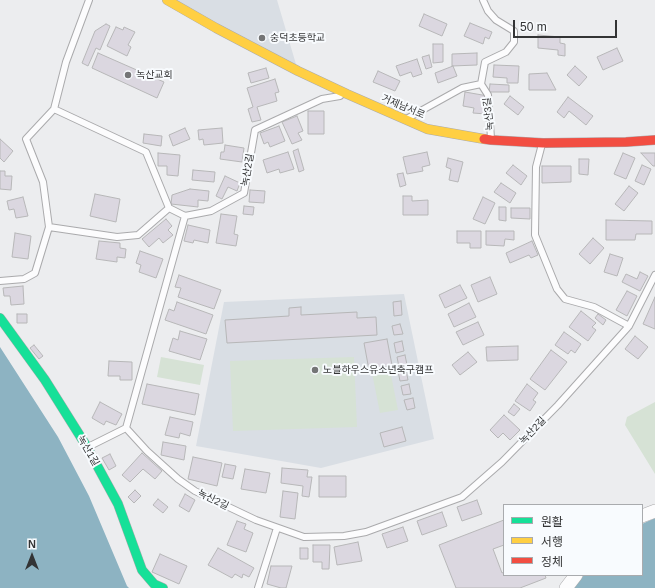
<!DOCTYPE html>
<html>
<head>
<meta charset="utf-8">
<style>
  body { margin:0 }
  #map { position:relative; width:655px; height:588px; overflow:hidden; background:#ecedef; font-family:Helvetica,"Noto Sans KR",sans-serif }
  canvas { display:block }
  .legend { position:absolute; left:503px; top:504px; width:140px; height:72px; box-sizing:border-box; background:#f8fbfe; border:1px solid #a9abae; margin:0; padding:5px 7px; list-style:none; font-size:12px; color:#333435 }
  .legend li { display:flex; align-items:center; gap:8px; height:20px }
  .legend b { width:20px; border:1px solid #a9abae }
  .north { position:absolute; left:12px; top:536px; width:40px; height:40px; -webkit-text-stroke:3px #f8fbfe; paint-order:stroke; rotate:0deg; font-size:11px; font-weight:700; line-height:16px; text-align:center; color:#333435 }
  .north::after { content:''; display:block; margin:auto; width:14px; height:18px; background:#333435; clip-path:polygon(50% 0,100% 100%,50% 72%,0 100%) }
  .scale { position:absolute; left:513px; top:20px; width:104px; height:18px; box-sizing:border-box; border:2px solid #333435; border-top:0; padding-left:5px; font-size:12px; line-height:14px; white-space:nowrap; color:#333435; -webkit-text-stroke:3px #f8fbfe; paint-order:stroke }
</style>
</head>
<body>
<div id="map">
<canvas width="655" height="588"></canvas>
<ul class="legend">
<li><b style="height:5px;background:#16e098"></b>원활</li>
<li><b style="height:5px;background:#ffcf43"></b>서행</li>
<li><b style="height:5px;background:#f24e42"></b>정체</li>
</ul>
<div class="north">N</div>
<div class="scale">50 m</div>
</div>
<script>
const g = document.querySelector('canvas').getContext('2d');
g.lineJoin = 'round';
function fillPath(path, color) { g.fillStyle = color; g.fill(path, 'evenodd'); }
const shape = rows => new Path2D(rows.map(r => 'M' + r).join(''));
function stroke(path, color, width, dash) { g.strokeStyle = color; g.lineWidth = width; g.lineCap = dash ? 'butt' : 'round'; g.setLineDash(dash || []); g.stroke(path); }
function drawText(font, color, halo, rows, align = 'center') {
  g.font = font + ' Helvetica,"Noto Sans KR",sans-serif'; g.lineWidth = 4; g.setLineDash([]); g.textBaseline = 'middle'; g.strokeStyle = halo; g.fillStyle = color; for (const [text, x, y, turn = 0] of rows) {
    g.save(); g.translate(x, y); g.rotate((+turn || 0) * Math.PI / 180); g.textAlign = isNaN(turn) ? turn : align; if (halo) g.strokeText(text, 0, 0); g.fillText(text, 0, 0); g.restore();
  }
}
const built = shape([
  [167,0,277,0,298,71],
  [404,294,434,439,321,468,196,446,224,302]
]);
const green = shape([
  [161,357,204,365,200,385,157,377],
  [354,357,357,427,233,431,230,361],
  [390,370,398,410,380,413,372,373],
  [655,402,655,474,625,425,627,417]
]);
const water = shape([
  [0,347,58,437,89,496,127,586,129,588,0,588],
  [655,518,655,588,574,588,584,575,642,575,642,524]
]);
const building = shape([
  [424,14,447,24,442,36,419,26,424,14],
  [470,23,492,32,489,39,485,37,483,44,464,36,470,23],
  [106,24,110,26,100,50,96,48,88,66,82,63,95,31,106,24],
  [116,27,123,30,124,27,135,32,128,45,131,47,127,56,107,46,116,27],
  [538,35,560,37,560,43,565,44,565,56,558,55,558,50,538,48,538,35],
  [433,44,443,44,443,62,433,63,433,44],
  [617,48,623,61,603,70,597,57,617,48],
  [98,53,164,82,157,98,92,68,98,53],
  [477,53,477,65,452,66,452,54,477,53],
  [429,55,432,67,426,69,422,57,429,55],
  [417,59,422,74,413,77,411,72,400,76,396,66,417,59],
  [494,65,519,66,518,83,507,83,507,78,493,77,494,65],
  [453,66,457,76,438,83,435,73,453,66],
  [575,66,587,77,579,86,567,75,575,66],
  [266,68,269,78,251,83,248,73,266,68],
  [378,71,400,81,395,91,373,82,378,71],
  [547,73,556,90,529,90,529,74,547,73],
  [275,79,279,92,275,93,277,101,257,107,261,120,252,122,248,109,253,107,247,88,275,79],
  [490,84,509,85,509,92,489,92,490,84],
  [465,92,488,96,486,114,473,113,474,108,463,106,465,92],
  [510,96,524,107,518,115,504,104,510,96],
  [568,97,593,116,586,125,569,111,564,118,557,112,568,97],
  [308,111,324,111,324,134,308,134,308,111],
  [297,116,303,131,298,133,302,140,292,144,282,122,297,116],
  [279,126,285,141,270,147,268,142,264,144,260,133,279,126],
  [185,128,190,139,173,146,169,135,185,128],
  [222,128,223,143,204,145,203,139,199,140,198,130,222,128],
  [144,134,162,136,161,146,143,143,144,134],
  [0,139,13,151,4,162,0,158,0,139],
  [225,145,244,148,242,162,220,159,221,152,224,152,225,145],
  [298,149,304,170,299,172,293,151,298,149],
  [288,152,294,169,280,173,279,169,267,173,263,160,288,152],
  [427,152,430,165,422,167,423,171,407,174,403,157,427,152],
  [158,153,180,155,178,176,167,175,167,166,158,166,158,153],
  [623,153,635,158,626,179,614,174,623,153],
  [641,153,655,153,655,166,653,166,641,153],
  [448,158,463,162,458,182,449,180,451,169,446,167,448,158],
  [579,159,589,159,588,175,579,174,579,159],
  [513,165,527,176,521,185,506,173,513,165],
  [642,165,651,169,644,185,635,181,642,165],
  [542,166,571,166,571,182,542,183,542,166],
  [193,170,215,172,214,182,192,180,193,170],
  [0,171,5,171,5,176,12,176,11,190,0,189,0,171],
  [403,173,406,185,400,187,397,174,403,173],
  [225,176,240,183,237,191,228,187,222,199,216,196,225,176],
  [501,183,516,193,510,203,494,192,501,183],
  [629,186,638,193,624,211,615,204,629,186],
  [190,189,209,191,208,201,198,200,198,207,171,204,172,195,190,189],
  [250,190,265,191,264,203,249,202,250,190],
  [95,194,120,199,116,222,90,216,95,194],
  [403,196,412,196,412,201,428,200,428,215,403,215,403,196],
  [23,197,28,216,16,218,14,209,9,210,7,201,23,197],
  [483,197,495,203,485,224,473,219,483,197],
  [244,206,254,207,253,215,243,214,244,206],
  [499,207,506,207,506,221,499,220,499,207],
  [511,208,530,208,530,219,511,218,511,208],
  [221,214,237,216,234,234,238,235,236,246,216,243,221,214],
  [166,219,172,226,168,230,173,235,163,243,159,238,149,247,142,239,166,219],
  [606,220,652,221,652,234,636,234,635,240,606,240,606,220],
  [188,225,210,230,208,243,194,240,193,243,184,241,188,225],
  [457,231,481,231,481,248,470,248,470,243,457,243,457,231],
  [486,231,514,231,514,240,505,239,504,246,486,245,486,231],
  [15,233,31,236,28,259,12,257,15,233],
  [593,238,604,248,590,264,579,254,593,238],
  [99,241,120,243,120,248,126,249,125,258,117,257,117,262,96,259,99,241],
  [532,241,538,255,531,258,529,255,510,263,506,253,532,241],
  [140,251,163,259,156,278,139,272,141,265,136,263,140,251],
  [610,254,623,258,617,276,604,272,610,254],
  [640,272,648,276,640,291,622,282,626,274,637,279,640,272],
  [179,275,221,290,214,309,178,297,181,288,175,287,179,275],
  [490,277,497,294,478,302,471,285,490,277],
  [460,285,467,298,445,308,439,295,460,285],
  [23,286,24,304,11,305,10,296,4,296,3,288,23,286],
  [627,291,637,296,627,316,616,310,627,291],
  [655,297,655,329,643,324,655,297],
  [401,301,402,315,394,316,393,302,401,301],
  [177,302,213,315,206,334,165,320,169,309,174,311,177,302],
  [469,303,476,317,454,327,448,314,469,303],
  [301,307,301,315,357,312,357,318,376,317,377,335,227,343,225,320,289,316,289,308,301,307],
  [581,311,596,323,592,327,596,330,588,341,569,327,581,311],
  [17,314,27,314,27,323,17,323,17,314],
  [598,314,606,320,603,325,595,318,598,314],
  [478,322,484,335,463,345,456,332,478,322],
  [400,324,403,334,394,335,392,326,400,324],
  [180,331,207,339,200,360,169,351,173,338,178,340,180,331],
  [564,332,581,344,575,353,571,350,568,354,555,345,564,332],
  [635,336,648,347,638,359,625,349,635,336],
  [387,339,392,365,369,370,364,343,387,339],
  [402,341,404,351,396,353,394,343,402,341],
  [34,345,43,356,39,359,30,348,34,345],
  [518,346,518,360,487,361,486,347,518,346],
  [551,350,567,362,545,390,530,379,551,350],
  [468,352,477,362,460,375,452,365,468,352],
  [405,355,407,365,399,367,397,357,405,355],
  [109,361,132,362,132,380,120,380,120,376,108,376,109,361],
  [406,370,408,380,400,381,398,371,406,370],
  [147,384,199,394,195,415,142,404,147,384],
  [409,384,411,394,403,395,401,386,409,384],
  [527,384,538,393,533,400,536,402,530,411,515,401,527,384],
  [413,398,415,408,407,410,404,400,413,398],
  [100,402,122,414,116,425,106,421,104,425,92,418,100,402],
  [514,404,520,409,514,416,508,412,514,404],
  [504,415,520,430,510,440,503,433,498,438,490,430,504,415],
  [170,417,193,422,190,436,180,433,179,438,165,435,170,417],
  [402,427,406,441,384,447,380,433,402,427],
  [163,442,186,446,184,460,161,455,163,442],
  [142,453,162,471,155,479,143,469,130,482,122,475,142,453],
  [110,454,116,466,109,470,102,458,110,454],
  [193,457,222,463,217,486,188,479,193,457],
  [225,464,236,466,233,479,222,477,225,464],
  [282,468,308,470,307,477,312,477,309,497,302,496,303,486,281,483,282,468],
  [245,469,270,473,266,493,241,489,245,469],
  [319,476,346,476,346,497,319,497,319,476],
  [135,490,141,496,134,503,128,497,135,490],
  [283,491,298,493,295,519,280,517,283,491],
  [185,494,195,500,189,512,179,506,185,494],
  [158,499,168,507,163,513,153,505,158,499],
  [477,500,482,514,462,521,457,507,477,500],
  [442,512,447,526,422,535,417,521,442,512],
  [504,520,504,545,493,549,502,573,504,572,504,575,545,575,546,578,520,588,456,588,439,545,504,520],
  [237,521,246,524,244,529,253,533,246,552,227,545,237,521],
  [403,527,408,541,387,548,382,534,403,527],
  [358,542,362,561,337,565,334,547,358,542],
  [313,545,330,545,329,569,322,569,322,562,313,562,313,545],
  [218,548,254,568,249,577,243,574,242,578,235,574,232,578,208,565,218,548],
  [300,548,308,548,308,559,300,559,300,548],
  [160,554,187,566,179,584,152,572,160,554],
  [271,566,292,566,286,588,281,588,267,584,271,566]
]);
const lane = shape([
  [483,0,488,11,496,20,514,31,514,42,506,52,485,62,481,84,488,95,491,138],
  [340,96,322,99,255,130,244,193,211,211,185,216,126,428,147,451,178,479,195,491,256,520,304,537,344,536,366,532,462,497,502,462,558,405,629,326,655,275],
  [54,109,146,152,169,208,185,216],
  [408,118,462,88,481,84],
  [542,144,536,167,535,235,557,289,565,299,594,307,629,326],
  [49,227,117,237,138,235,169,208],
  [0,281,24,279,35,273,49,227,43,182,26,139,54,109,66,62,89,0],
  [88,447,126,428],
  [258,588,277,528]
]);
const street = shape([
  [642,516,655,511],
  [566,588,576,575]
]);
const fast = shape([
  [0,318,45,380,87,447,118,504,142,570,154,584,163,588]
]);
const slow = shape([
  [167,0,216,28,298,71,347,94,427,129,484,139]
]);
const jam = shape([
  [484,139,491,140,543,143,626,142,655,140]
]);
const markers = [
  [262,38,4,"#747576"],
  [128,75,4,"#747576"],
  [315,370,4,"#747576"]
];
const poiNames = [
  ["숭덕초등학교",270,38],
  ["녹산교회",136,75],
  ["노블하우스유소년축구캠프",323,370]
];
const streetNames = [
  ["거제남서로",403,107,23],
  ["녹산3길",489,114,-96],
  ["녹산2길",248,170,-80],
  ["녹산2길",533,431,-46],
  ["녹산1길",88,451,60],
  ["녹산2길",213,500,26]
];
fillPath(built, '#d9dee4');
fillPath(green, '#d6e2d5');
fillPath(water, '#8db3c2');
fillPath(building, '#dbd7e0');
stroke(building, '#b7b7b8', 1);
stroke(lane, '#aaaaac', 8);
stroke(street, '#aaaaac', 14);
stroke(fast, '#aaaaac', 10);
stroke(slow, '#aaaaac', 10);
stroke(jam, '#aaaaac', 10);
stroke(lane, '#fcfcfd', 6);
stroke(street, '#fcfcfd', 13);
stroke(fast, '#16e098', 9);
stroke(slow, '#ffcf43', 9);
stroke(jam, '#f24e42', 9);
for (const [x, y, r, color] of markers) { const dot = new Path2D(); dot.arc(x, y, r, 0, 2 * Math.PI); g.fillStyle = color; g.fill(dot); stroke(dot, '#f8fbfe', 1.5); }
drawText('10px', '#333435', '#f8fbfe', poiNames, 'left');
drawText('10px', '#333435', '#f8fbfe', streetNames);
</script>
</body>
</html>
